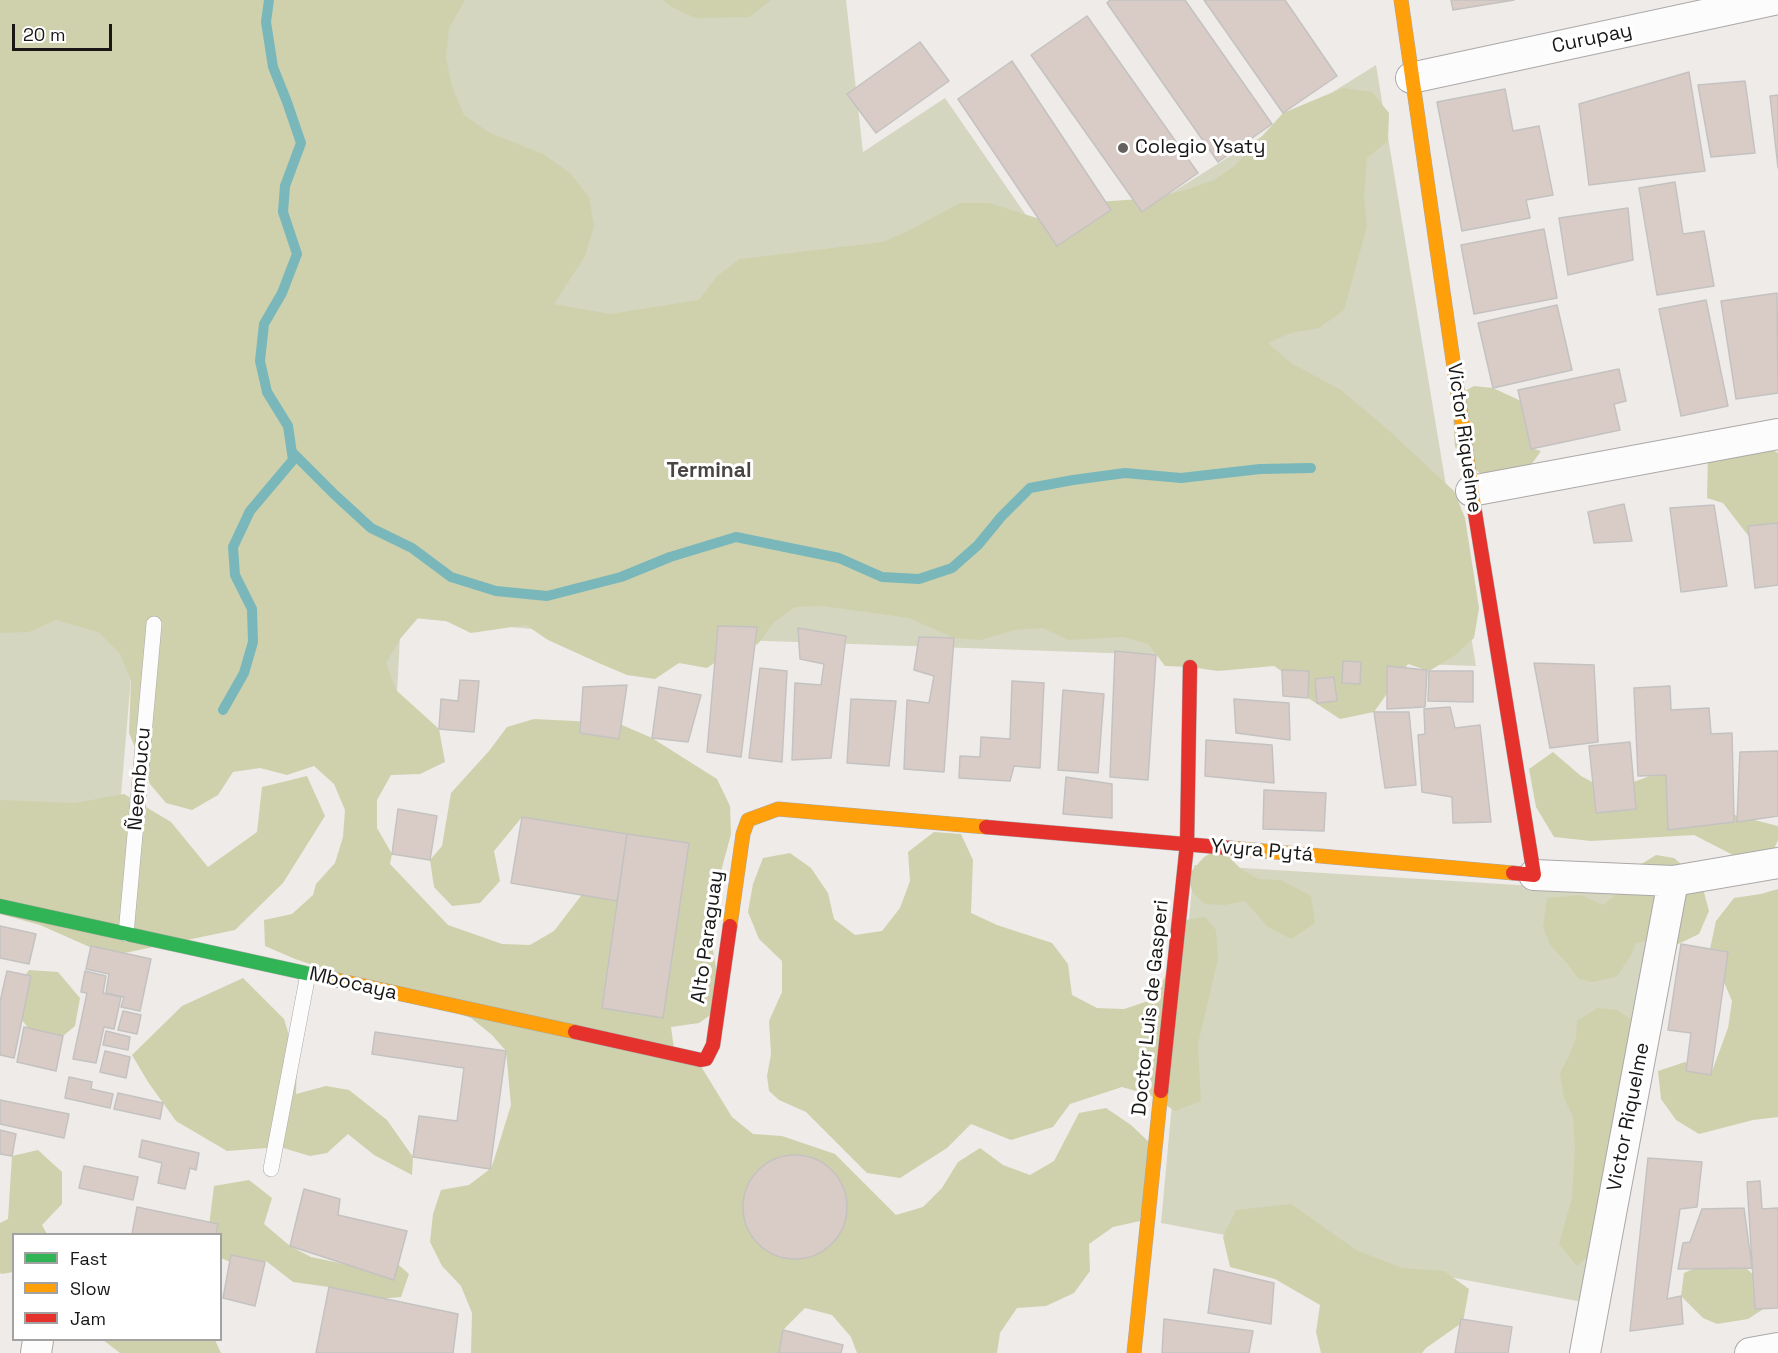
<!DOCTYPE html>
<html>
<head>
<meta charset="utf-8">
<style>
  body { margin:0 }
  #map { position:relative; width:1778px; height:1353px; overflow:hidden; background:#eeebe9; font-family:"Space Grotesk",sans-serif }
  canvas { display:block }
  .legend { position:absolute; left:12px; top:1233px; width:210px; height:108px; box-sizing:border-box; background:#fff; border:2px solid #a3a2a2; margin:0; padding:8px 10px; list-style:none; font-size:18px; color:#191716 }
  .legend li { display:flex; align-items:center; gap:12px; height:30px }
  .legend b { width:30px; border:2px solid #a3a2a2 }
  .scale { position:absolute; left:12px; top:24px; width:100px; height:27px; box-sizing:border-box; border:3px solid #191716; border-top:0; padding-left:8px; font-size:18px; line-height:21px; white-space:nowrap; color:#191716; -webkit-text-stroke:4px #fff; paint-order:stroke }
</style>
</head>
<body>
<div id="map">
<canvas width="1778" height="1353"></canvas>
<ul class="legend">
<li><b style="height:8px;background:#30b455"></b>Fast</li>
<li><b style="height:8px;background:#ff9f0a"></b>Slow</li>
<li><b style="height:8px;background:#e5322d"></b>Jam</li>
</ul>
<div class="scale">20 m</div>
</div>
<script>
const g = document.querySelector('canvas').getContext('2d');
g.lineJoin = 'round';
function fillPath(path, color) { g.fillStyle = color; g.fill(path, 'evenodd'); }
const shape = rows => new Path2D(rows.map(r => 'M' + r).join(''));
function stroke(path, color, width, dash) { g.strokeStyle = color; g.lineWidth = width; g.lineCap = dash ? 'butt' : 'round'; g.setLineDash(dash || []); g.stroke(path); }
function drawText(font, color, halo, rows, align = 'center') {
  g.font = font + ' "Space Grotesk",sans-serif'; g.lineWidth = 6; g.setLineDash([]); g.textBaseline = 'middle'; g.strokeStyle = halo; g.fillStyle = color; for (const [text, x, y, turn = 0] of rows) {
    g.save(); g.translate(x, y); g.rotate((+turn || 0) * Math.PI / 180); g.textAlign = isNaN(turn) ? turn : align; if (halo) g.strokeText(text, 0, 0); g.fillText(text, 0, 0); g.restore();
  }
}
const green = shape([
  [57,0,846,0,863,152,945,98,1059,263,1376,65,1476,666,598,635,401,617,394,750],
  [0,608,136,619,110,924,0,900],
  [1194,865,1664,894,1588,1303,1161,1223]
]);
const forest = shape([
  [0,0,465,0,449,28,446,58,452,87,464,115,490,133,543,154,570,173,589,197,594,226,585,256,554,304,610,314,699,300,717,276,740,259,883,242,908,231,960,203,989,203,1043,220,1097,202,1154,198,1185,190,1214,180,1236,165,1283,113,1343,88,1372,92,1389,113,1388,141,1367,158,1364,197,1367,226,1344,310,1319,328,1291,333,1268,343,1291,363,1341,390,1387,429,1454,491,1465,518,1479,608,1474,638,1454,656,1429,671,1408,664,1374,712,1340,719,1308,698,1303,686,1274,666,1218,671,1190,667,1165,666,1148,644,1123,637,1068,640,1043,628,1014,630,981,640,954,638,909,618,823,606,795,607,773,623,758,644,730,652,707,668,679,663,655,679,627,675,601,664,548,640,526,625,471,633,446,621,418,618,400,639,386,663,396,690,439,729,445,762,420,774,391,775,377,800,377,828,392,854,390,864,448,925,502,944,530,945,554,931,587,888,522,817,494,851,500,881,480,903,452,906,434,887,430,860,442,846,451,793,489,751,507,727,534,719,594,722,622,725,652,738,717,779,730,806,731,834,716,890,710,922,713,951,723,1006,699,1023,671,1027,675,1056,702,1068,732,1117,753,1134,782,1136,835,1154,896,1215,923,1207,942,1188,958,1162,980,1148,1003,1165,1030,1175,1054,1161,1079,1113,1106,1108,1131,1125,1152,1145,1140,1221,1113,1227,1089,1244,1090,1271,1074,1293,1046,1306,1017,1308,1000,1333,997,1353,857,1353,851,1337,832,1315,805,1308,783,1330,779,1353,471,1353,472,1313,461,1286,442,1266,430,1242,433,1214,441,1190,469,1185,490,1169,494,1160,511,1105,506,1051,492,1035,471,1018,295,959,265,946,264,920,292,914,313,895,316,884,335,863,343,837,345,810,334,784,314,766,287,775,260,768,233,772,218,795,192,810,166,803,150,784,129,733,131,680,120,654,98,632,56,620,29,632,0,633],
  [663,0,771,0,749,17,695,18,670,6],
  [1474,386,1493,388,1523,402,1531,448,1541,451,1521,479,1491,485,1455,447,1452,398],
  [1770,449,1778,453,1778,539,1750,538,1723,503,1707,498,1708,453],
  [1553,752,1581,776,1609,791,1650,776,1675,776,1703,807,1778,826,1778,840,1774,849,1733,855,1694,835,1591,841,1554,837,1536,807,1529,769],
  [307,776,325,816,283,883,235,930,110,956,40,925,0,914,0,800,75,803,124,794,171,822,208,867,257,832,262,787],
  [934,832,961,834,973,860,971,913,997,925,1052,943,1068,964,1072,995,1097,1008,1124,1009,1151,1000,1165,977,1178,921,1205,917,1216,930,1218,959,1198,1044,1201,1101,1175,1111,1150,1095,1122,1087,1070,1104,1053,1127,1011,1140,971,1124,947,1148,900,1178,867,1173,806,1112,779,1100,769,1091,767,1076,771,1054,769,1021,782,992,782,961,759,939,748,912,753,884,763,858,790,853,811,868,828,893,834,919,855,935,882,931,900,908,910,881,908,852],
  [1220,848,1241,869,1258,879,1281,880,1311,896,1315,923,1291,939,1268,927,1245,901,1224,905,1205,904,1193,893,1187,876,1204,857],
  [1656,855,1674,858,1701,881,1709,911,1699,934,1674,946,1650,940,1636,943,1630,957,1616,977,1592,982,1578,978,1566,962,1551,946,1543,928,1547,898,1581,895,1603,905,1623,889,1630,871],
  [1778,889,1778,1117,1753,1120,1699,1134,1676,1120,1661,1099,1658,1071,1685,1062,1711,1074,1728,1028,1732,1001,1710,949,1716,921,1734,898,1761,894],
  [29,970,58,972,80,998,75,1026,63,1036,57,1037,32,1033,18,1015,11,995],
  [243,978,284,1019,297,1062,296,1094,326,1086,349,1090,387,1120,413,1157,412,1175,374,1155,348,1134,327,1153,310,1156,280,1147,227,1151,176,1121,148,1082,132,1055,182,1006],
  [1597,1008,1617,1010,1633,1021,1603,1180,1599,1192,1597,1213,1602,1243,1577,1266,1559,1244,1572,1198,1575,1148,1573,1117,1564,1098,1560,1073,1569,1056,1576,1038,1577,1021],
  [38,1150,62,1172,62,1204,42,1225,47,1234,14,1234,13,1272,2,1274,0,1273,0,1223,8,1219,12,1156],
  [249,1180,272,1198,264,1224,290,1246,311,1257,353,1266,392,1259,409,1274,401,1297,367,1300,329,1287,293,1282,266,1261,230,1262,221,1258,220,1234,208,1234,214,1186],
  [1291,1204,1356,1250,1402,1268,1444,1271,1469,1289,1463,1322,1426,1348,1422,1353,1321,1353,1316,1332,1320,1305,1275,1279,1230,1267,1223,1237,1236,1210],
  [1715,1259,1745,1267,1764,1285,1768,1306,1748,1319,1717,1324,1703,1318,1681,1296,1684,1273],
  [103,1340,215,1340,221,1353,120,1353]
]);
const stream = shape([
  [292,452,334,494,371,528,412,548,451,577,496,591,547,596,621,577,670,557,736,537,839,558,882,577,919,579,952,568,978,545,1001,517,1030,488,1073,480,1125,473,1181,478,1260,469,1311,468],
  [223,710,244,673,253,642,252,609,235,575,233,547,250,511,293,460,288,426,267,392,260,361,264,324,282,293,297,254,283,212,285,186,301,143,287,102,273,67,266,22,269,0]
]);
const building = shape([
  [1110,0,1185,0,1272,124,1218,162,1107,3,1110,0],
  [1204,0,1285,0,1337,76,1283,113,1204,0],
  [1451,0,1514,0,1453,10,1451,0],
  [1087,16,1198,173,1142,212,1031,55,1087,16],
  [920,42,949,81,876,133,847,94,920,42],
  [1012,61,1111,210,1057,246,958,99,1012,61],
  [1689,72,1705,171,1589,185,1579,104,1689,72],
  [1745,81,1755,153,1711,157,1698,85,1745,81],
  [1505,89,1513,131,1539,126,1553,195,1526,200,1530,218,1462,231,1437,102,1505,89],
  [1778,95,1778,168,1770,96,1778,95],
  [1675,182,1683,234,1704,231,1714,286,1657,295,1639,188,1675,182],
  [1628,208,1633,260,1568,275,1559,218,1628,208],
  [1544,229,1557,298,1474,314,1461,245,1544,229],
  [1777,293,1778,393,1736,399,1721,301,1777,293],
  [1706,300,1728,406,1681,416,1659,309,1706,300],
  [1557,305,1572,370,1493,388,1478,323,1557,305],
  [1619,369,1626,401,1614,404,1620,430,1531,449,1518,390,1619,369],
  [1624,504,1632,541,1594,543,1588,512,1624,504],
  [1714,505,1727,586,1681,592,1670,508,1714,505],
  [1778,523,1778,585,1755,588,1748,526,1778,523],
  [718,626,757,627,741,757,707,752,718,626],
  [798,628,846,636,831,758,792,760,795,683,821,685,824,664,800,659,798,628],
  [919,637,954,638,944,772,904,769,907,700,929,703,934,676,914,670,919,637],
  [1115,651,1156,655,1148,780,1110,777,1115,651],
  [1343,661,1361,662,1360,684,1342,683,1343,661],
  [1534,663,1594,665,1598,742,1550,748,1534,663],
  [1387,666,1427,670,1425,707,1387,709,1387,666],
  [760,668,787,671,782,762,749,758,760,668],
  [1282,670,1309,671,1308,698,1283,696,1282,670],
  [1429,671,1473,671,1473,702,1428,701,1429,671],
  [1334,677,1337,701,1317,703,1315,679,1334,677],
  [460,680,479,681,474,732,439,729,441,699,458,701,460,680],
  [1012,681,1044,683,1040,768,1014,766,1010,781,959,778,960,756,980,757,981,737,1010,739,1012,681],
  [627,685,619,739,580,733,583,687,627,685],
  [1670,686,1671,710,1709,708,1711,734,1732,733,1734,822,1668,830,1666,775,1638,776,1634,688,1670,686],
  [659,687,701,695,688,742,652,738,659,687],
  [1063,690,1104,694,1098,773,1058,770,1063,690],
  [851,699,896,701,889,766,847,763,851,699],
  [1234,699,1289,703,1290,740,1236,733,1234,699],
  [1450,707,1455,728,1480,725,1491,822,1453,823,1452,797,1422,792,1418,735,1425,734,1424,709,1450,707],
  [1374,712,1409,712,1416,785,1385,788,1374,712],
  [1206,740,1272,745,1274,783,1205,776,1206,740],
  [1630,742,1636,809,1596,813,1589,746,1630,742],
  [1778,751,1778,816,1737,822,1740,752,1778,751],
  [1066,777,1112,784,1112,818,1063,814,1066,777],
  [1264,790,1326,793,1324,831,1263,829,1264,790],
  [398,809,437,816,430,860,392,854,398,809],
  [522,817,627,834,617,901,511,883,522,817],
  [627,834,689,843,663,1018,602,1008,627,834],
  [0,926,36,934,29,964,0,958,0,926],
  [1681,944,1728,952,1711,1075,1686,1071,1691,1033,1668,1030,1681,944],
  [91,946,151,959,140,1011,121,1007,124,997,106,993,109,974,86,969,91,946],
  [7,971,31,976,14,1058,0,1055,0,1002,7,971],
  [85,971,106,976,103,993,121,997,114,1029,104,1027,96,1063,73,1059,87,993,81,992,85,971],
  [123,1011,141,1015,137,1034,118,1030,123,1011],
  [24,1027,63,1036,56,1071,17,1062,24,1027],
  [106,1031,130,1037,128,1050,103,1045,106,1031],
  [375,1032,506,1051,490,1169,413,1157,419,1116,457,1121,464,1068,372,1054,375,1032],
  [105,1051,130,1057,126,1078,100,1072,105,1051],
  [69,1077,92,1082,91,1089,113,1094,110,1108,65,1098,69,1077],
  [118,1093,163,1103,160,1119,114,1109,118,1093],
  [0,1100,69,1114,64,1138,0,1124,0,1100],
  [0,1130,16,1134,12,1156,0,1154,0,1130],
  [142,1140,199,1153,196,1170,190,1168,185,1189,158,1183,162,1163,139,1157,142,1140],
  '743 1207a52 52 0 1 1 104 0a52 52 0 1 1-104 0Z',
  [1648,1158,1702,1162,1697,1207,1680,1209,1667,1299,1681,1296,1683,1324,1630,1331,1648,1158],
  [84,1166,138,1177,133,1200,79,1188,84,1166],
  [1760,1181,1762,1209,1778,1208,1778,1308,1755,1309,1747,1182,1760,1181],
  [304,1189,340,1199,338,1215,407,1231,394,1280,290,1246,304,1189],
  [137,1207,218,1224,216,1234,132,1234,137,1207],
  [1744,1208,1752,1268,1678,1269,1683,1243,1690,1242,1702,1209,1744,1208],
  [231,1255,265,1262,255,1306,223,1298,231,1255],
  [1214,1269,1274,1283,1271,1324,1208,1313,1214,1269],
  [329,1287,458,1314,453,1353,316,1353,329,1287],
  [1164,1319,1253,1331,1249,1353,1162,1353,1164,1319],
  [1461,1319,1512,1327,1508,1353,1455,1353,1461,1319],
  [783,1330,843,1345,841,1353,779,1353,783,1330]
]);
const lane = shape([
  [126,934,154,624],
  [271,1169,308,974]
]);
const street = shape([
  [1411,78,1773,0],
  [1471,491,1778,434],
  [1534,875,1673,881,1778,863],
  [36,1353,38,1340],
  [1585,1353,1673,881],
  [1750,1353,1778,1348]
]);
const fast = shape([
  [0,906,337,980]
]);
const slow = shape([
  [1401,0,1475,513],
  [1230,848,1513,873],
  [730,926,743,834,748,820,778,809,986,827],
  [337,980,575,1032],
  [1134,1353,1161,1091]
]);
const jam = shape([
  [1475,513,1534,875,1513,873],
  [986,827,1230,848],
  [575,1032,701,1060,706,1059,713,1045,730,926],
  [1161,1091,1187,844,1190,667]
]);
const markers = [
  [1123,148,6,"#646160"]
];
const streetNames = [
  ["Curupay",1592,39,-12],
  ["Victor Riquelme",1464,438,82],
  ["Ñeembucu",140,779,-85],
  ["Yvyra Pytá",1262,851,5],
  ["Alto Paraguay",708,937,-82],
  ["Mbocaya",353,984,13],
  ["Doctor Luis de Gasperi",1151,1008,-84],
  ["Victor Riquelme",1629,1117,-79]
];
const poiNames = [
  ["Colegio Ysaty",1135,148]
];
const neighbourhoodNames = [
  ["Terminal",709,471]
];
fillPath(green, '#d5d6bf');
fillPath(forest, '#cfd1ac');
stroke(stream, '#79b7bb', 10);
fillPath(building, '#d9ccc6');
stroke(building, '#c4c2c1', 1.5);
stroke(lane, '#aba8a8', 16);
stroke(street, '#aba8a8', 32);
stroke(fast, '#aba8a8', 15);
stroke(slow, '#aba8a8', 15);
stroke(jam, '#aba8a8', 15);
stroke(lane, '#fcfcfc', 15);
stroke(street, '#fcfcfc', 30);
stroke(fast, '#30b455', 14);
stroke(slow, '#ff9f0a', 14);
stroke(jam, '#e5322d', 14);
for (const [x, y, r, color] of markers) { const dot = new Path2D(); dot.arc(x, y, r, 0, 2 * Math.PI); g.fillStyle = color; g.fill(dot); stroke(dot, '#fff', 2); }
drawText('20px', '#191716', '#fff', streetNames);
drawText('20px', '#191716', '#fff', poiNames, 'left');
drawText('bold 21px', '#4a4543', '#fff', neighbourhoodNames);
</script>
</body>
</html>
